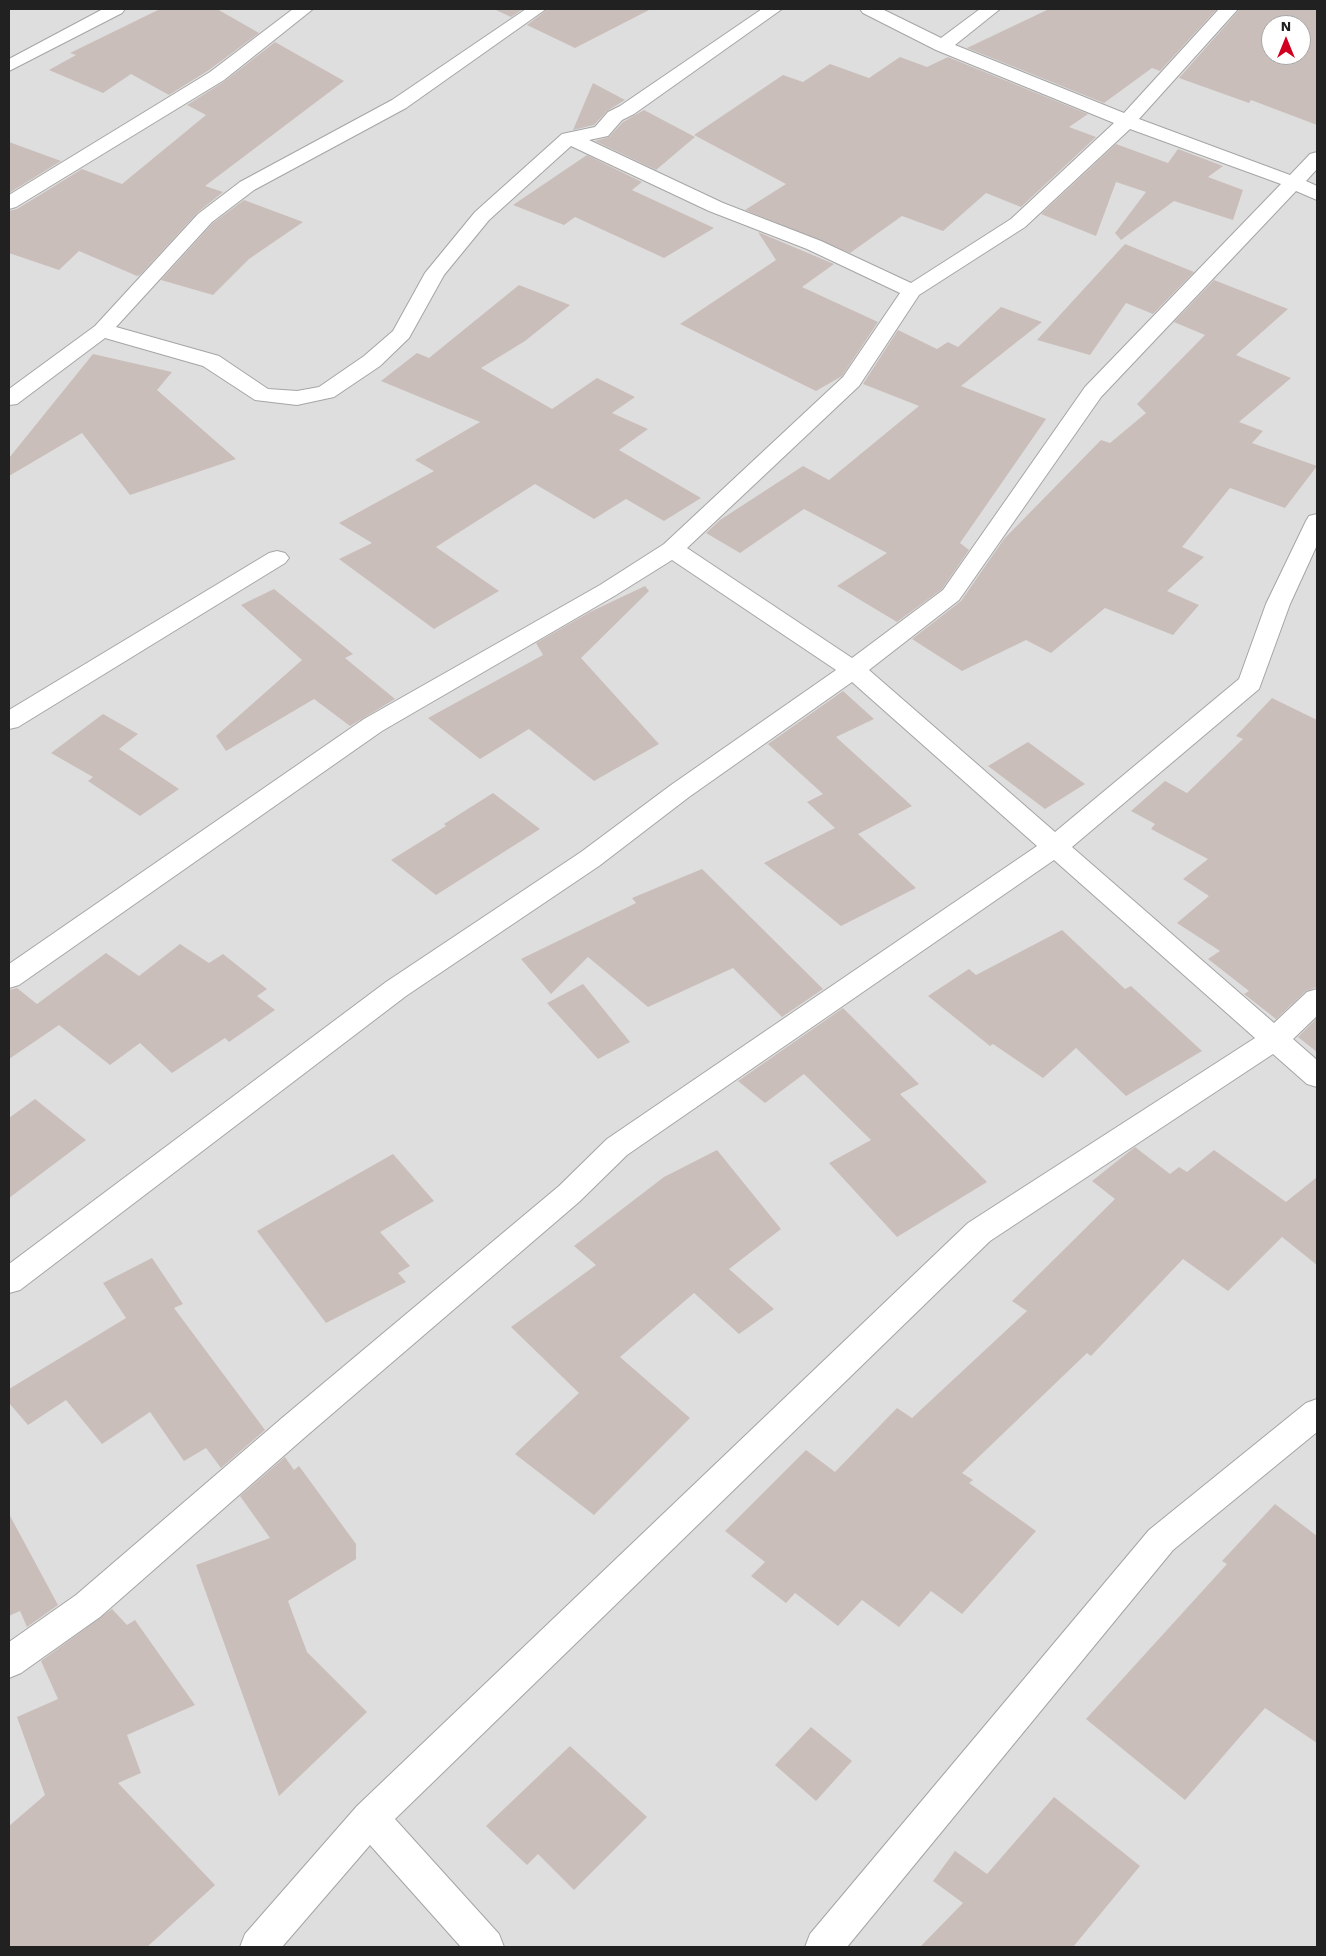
<!DOCTYPE html>
<html>
<head>
<meta charset="utf-8">
<style>
  body { margin:0 }
  #map { position:relative; width:1326px; height:1956px; overflow:hidden; background:#f2ede7; font-family:"Work Sans",sans-serif }
  canvas { display:block }
  .frame { position:absolute; inset:0; border:10px solid #212121; pointer-events:none }
  .north { position:absolute; left:1261px; top:15px; width:50px; height:50px; box-sizing:border-box; background:#fff; border:1px solid #a6a6a6; border-radius:50%; rotate:0deg; font-size:14px; font-weight:700; line-height:20px; text-align:center; color:#212121 }
  .north::after { content:''; display:block; margin:auto; width:18px; height:22px; background:#d20020; clip-path:polygon(50% 0,100% 100%,50% 72%,0 100%) }
</style>
</head>
<body>
<div id="map">
<canvas width="1326" height="1956"></canvas>
<div class="frame"></div>
<div class="north">N</div>
</div>
<script>
const g = document.querySelector('canvas').getContext('2d');
g.lineJoin = 'round';
function fillPath(path, color) { g.fillStyle = color; g.fill(path, 'evenodd'); }
const shape = rows => new Path2D(rows.map(r => 'M' + r).join(''));
function stroke(path, color, width, dash) { g.strokeStyle = color; g.lineWidth = width; g.lineCap = dash ? 'butt' : 'round'; g.setLineDash(dash || []); g.stroke(path); }
const residential = shape([
  [9,9,1317,9,1317,1947,9,1947],
  [1271,25,1301,25,1301,55,1271,55]
]);
const building = shape([
  [160,9,217,9,259,33,209,70,169,95,131,74,103,93,49,70,76,55,70,53],
  [494,9,523,9,511,17],
  [548,9,651,9,575,48,527,25],
  [1049,9,1217,9,1160,71,1152,68,1104,103,967,48],
  [1240,9,1317,9,1317,125,1251,100,1249,103,1179,78],
  [1271,25,1301,25,1301,55,1271,55],
  [275,42,344,81,205,186,223,192,197,213,140,275,137,276,79,251,59,270,9,253,9,211,17,209,82,169,122,184,206,115,187,105,225,81],
  [900,57,927,67,948,57,1088,114,1069,127,1096,137,1021,207,986,193,943,231,902,216,850,253,745,210,786,184,694,135,783,75,803,82,830,64,869,78],
  [593,83,625,100,607,111,594,125,573,130],
  [644,110,695,137,656,170,595,141,609,137,623,122],
  [9,142,61,161,9,193],
  [1116,144,1168,163,1178,149,1223,166,1208,177,1243,190,1233,220,1174,201,1121,240,1115,233,1146,192,1116,182,1096,236,1041,214],
  [587,155,642,182,632,190,714,228,664,258,575,217,564,225,513,205],
  [244,200,303,222,249,259,213,295,161,280,213,223],
  [758,232,834,264,802,287,878,322,842,376,816,391,680,324,776,260],
  [1125,244,1194,272,1153,314,1126,303,1090,355,1037,340],
  [1214,280,1288,309,1236,355,1291,378,1239,422,1263,431,1252,443,1317,466,1285,508,1230,488,1182,547,1204,557,1167,591,1199,605,1173,635,1105,608,1051,653,1026,640,962,671,912,639,961,601,1004,539,1101,440,1110,443,1146,413,1137,404,1205,335,1174,322],
  [519,285,570,305,525,341,481,368,552,409,597,378,635,397,612,413,648,429,619,450,701,498,664,521,626,499,594,519,535,484,436,547,499,591,434,629,339,559,372,543,339,523,434,471,415,460,480,422,381,381,417,353,429,358],
  [1001,307,1042,322,961,386,1046,419,960,543,969,550,942,589,897,622,837,586,887,553,804,509,740,553,706,533,720,520,803,466,829,480,919,406,863,384,898,330,937,349,948,342,958,347],
  [93,354,172,372,157,390,236,459,130,495,82,433,9,476,9,458],
  [645,586,649,591,581,658,659,744,594,781,529,729,480,759,428,718,543,655,536,643,590,612],
  [274,589,353,654,345,658,395,699,350,726,314,699,226,751,216,736,302,660,241,605],
  [843,691,874,719,836,737,912,806,858,834,916,888,841,926,764,863,835,828,807,802,823,794,768,744],
  [1272,698,1317,720,1317,987,1306,991,1276,1019,1244,994,1249,991,1208,959,1220,951,1177,923,1209,896,1183,879,1208,859,1151,829,1155,824,1131,811,1165,781,1187,793,1243,739,1236,736],
  [103,714,138,734,119,749,179,789,140,816,88,781,93,777,51,753],
  [1028,742,1085,784,1045,809,988,766],
  [493,793,540,829,436,895,391,860,446,826,444,824],
  [702,869,823,989,782,1017,733,968,648,1007,588,957,551,994,521,959,636,903,632,898],
  [1062,930,1125,989,1131,986,1202,1051,1126,1096,1076,1048,1043,1078,993,1044,990,1046,928,996,969,969,976,975],
  [180,944,209,963,223,954,267,989,257,996,275,1010,229,1042,225,1038,172,1073,140,1043,110,1065,59,1025,9,1059,9,990,17,988,37,1004,106,953,139,976],
  [583,984,630,1042,598,1059,547,1003],
  [843,1008,919,1084,900,1094,987,1182,897,1237,829,1163,871,1140,804,1074,765,1103,738,1081],
  [1317,1018,1317,1052,1298,1037],
  [35,1099,86,1140,9,1198,9,1118],
  [1135,1147,1170,1174,1179,1167,1187,1172,1214,1150,1286,1202,1317,1177,1317,1265,1282,1237,1228,1291,1183,1259,1091,1356,1087,1353,962,1473,973,1480,969,1483,1036,1531,962,1614,931,1591,899,1627,862,1600,838,1626,795,1593,786,1603,751,1576,765,1562,725,1531,806,1450,835,1472,897,1408,912,1418,1027,1311,1012,1301,1115,1199,1092,1181],
  [717,1150,781,1229,729,1269,774,1309,739,1334,694,1293,620,1357,690,1418,594,1515,515,1454,579,1393,511,1327,596,1265,574,1246,664,1177],
  [393,1154,434,1201,380,1232,410,1266,398,1273,406,1282,326,1323,257,1231],
  [152,1258,183,1304,174,1308,265,1430,221,1468,206,1448,184,1461,150,1412,102,1444,66,1400,28,1425,9,1403,9,1389,126,1318,103,1283],
  [285,1457,294,1470,299,1466,356,1544,356,1559,288,1601,307,1652,367,1712,279,1796,196,1565,270,1538,240,1496],
  [1275,1504,1317,1536,1317,1743,1265,1708,1185,1800,1086,1719,1227,1564,1222,1561],
  [9,1514,58,1605,27,1627,20,1611,9,1616],
  [112,1609,127,1625,135,1620,195,1705,127,1735,141,1773,118,1783,215,1885,147,1947,9,1947,9,1826,45,1795,17,1717,58,1699,41,1661],
  [811,1727,852,1761,816,1801,775,1765],
  [570,1746,647,1817,574,1890,538,1854,527,1865,486,1826],
  [1054,1797,1140,1866,1073,1947,920,1947,963,1903,933,1881,955,1851,987,1874]
]);
const street = shape([
  [103,9,125,9,122,13,9,71,9,59,103,9],
  [293,9,313,9,224,80,16,207,9,209,9,195,210,72,293,9],
  [526,9,546,9,406,108,254,190,212,222,116,327,219,356,268,389,297,391,319,387,364,356,393,331,425,273,475,212,562,134,595,127,608,112,620,106,762,9,782,9,634,114,622,120,608,136,589,140,723,203,821,241,911,283,1011,219,1114,123,936,50,863,13,860,9,882,9,941,38,980,9,1000,9,955,45,1124,113,1219,9,1238,9,1139,119,1290,175,1310,154,1317,152,1317,169,1306,181,1317,186,1317,200,1296,191,1101,397,959,600,869,670,1055,832,1239,679,1266,604,1306,521,1309,516,1317,514,1317,545,1290,604,1259,689,1072,847,1274,1023,1307,992,1317,989,1317,1016,1293,1039,1317,1060,1317,1087,1307,1084,1273,1054,990,1241,395,1819,499,1934,504,1947,461,1947,370,1845,282,1947,240,1947,245,1934,357,1806,968,1223,1255,1038,1054,860,627,1155,579,1202,304,1438,100,1617,21,1673,9,1678,9,1642,76,1595,282,1418,559,1186,607,1139,1037,846,852,682,689,797,599,866,406,996,20,1290,9,1293,9,1264,386,982,581,852,671,785,836,670,672,560,616,595,382,731,19,985,9,988,9,964,364,719,600,585,664,544,843,377,900,293,807,249,709,211,571,146,489,220,444,275,409,338,380,366,334,397,297,405,255,400,203,366,105,338,17,404,9,405,9,389,95,326,198,214,240,182,392,100,526,9],
  [1130,129,1281,184,1085,387,943,590,852,658,687,548,859,386,919,295,1025,227,1130,129],
  [277,551,285,553,289,558,285,563,18,727,9,729,9,710,269,553,277,551],
  [1317,1399,1317,1432,1173,1550,847,1947,805,1947,810,1934,1149,1530,1306,1403,1317,1399]
]);
fillPath(residential, '#dfdede');
fillPath(building, '#cabeba');
stroke(street, '#a5a5a5', 2);
fillPath(street, '#fff');
</script>
</body>
</html>
